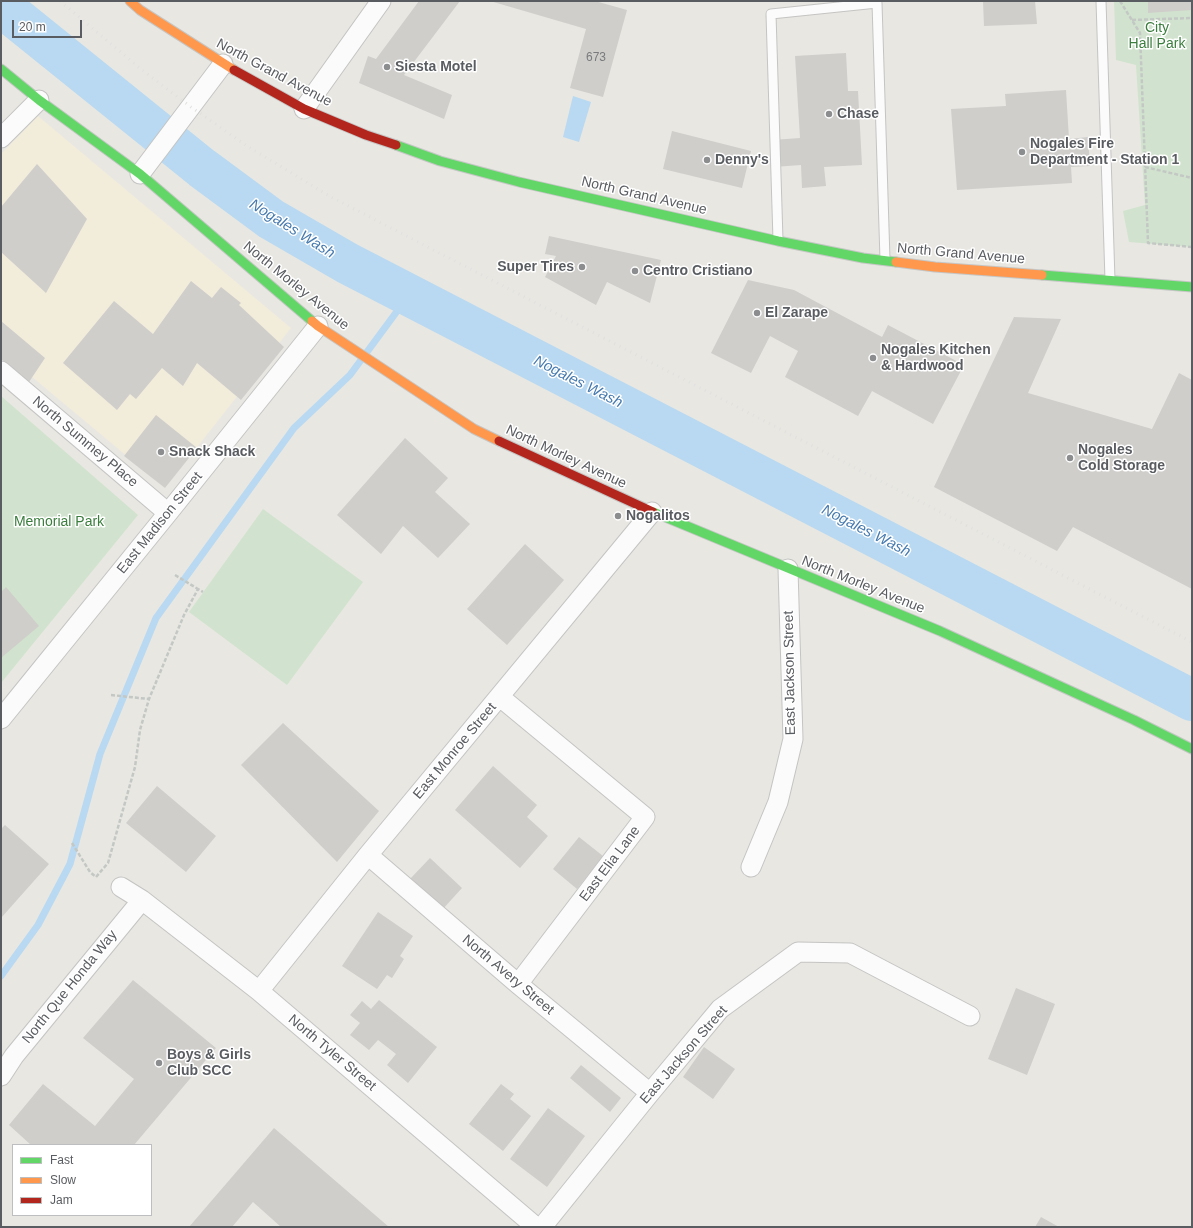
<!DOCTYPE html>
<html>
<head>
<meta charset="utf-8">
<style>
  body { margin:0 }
  #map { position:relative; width:1193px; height:1228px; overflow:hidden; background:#e8e7e2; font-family:Arial,sans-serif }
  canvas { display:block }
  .frame { position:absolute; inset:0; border:2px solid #595c60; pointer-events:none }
  .legend { position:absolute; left:12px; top:1144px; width:140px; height:72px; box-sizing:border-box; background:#fff; border:1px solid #bdbebf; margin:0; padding:5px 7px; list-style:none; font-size:12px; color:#595c60 }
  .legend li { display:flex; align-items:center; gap:8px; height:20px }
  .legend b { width:20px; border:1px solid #bdbebf }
  .scale { position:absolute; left:12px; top:20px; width:70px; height:18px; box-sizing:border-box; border:2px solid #595c60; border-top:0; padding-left:5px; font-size:12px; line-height:14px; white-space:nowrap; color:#595c60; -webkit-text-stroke:3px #fff; paint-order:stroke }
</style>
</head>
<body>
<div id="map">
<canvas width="1193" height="1228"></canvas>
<div class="frame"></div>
<ul class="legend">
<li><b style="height:5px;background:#63d668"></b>Fast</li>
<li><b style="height:5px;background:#ff974d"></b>Slow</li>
<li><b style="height:5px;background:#b3261e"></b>Jam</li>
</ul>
<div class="scale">20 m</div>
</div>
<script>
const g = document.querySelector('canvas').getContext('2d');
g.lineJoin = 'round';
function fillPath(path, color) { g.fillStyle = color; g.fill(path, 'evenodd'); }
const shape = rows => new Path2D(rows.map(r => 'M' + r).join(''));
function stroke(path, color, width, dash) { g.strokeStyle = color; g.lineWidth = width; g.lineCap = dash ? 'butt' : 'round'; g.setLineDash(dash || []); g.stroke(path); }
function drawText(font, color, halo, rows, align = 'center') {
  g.font = font + ' Arial,sans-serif'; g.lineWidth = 3; g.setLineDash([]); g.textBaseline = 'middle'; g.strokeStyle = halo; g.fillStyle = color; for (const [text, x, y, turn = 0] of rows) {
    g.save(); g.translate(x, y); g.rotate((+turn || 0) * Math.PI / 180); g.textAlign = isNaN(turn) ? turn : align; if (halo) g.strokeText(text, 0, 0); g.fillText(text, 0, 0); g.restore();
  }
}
const commercial = shape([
  [38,116,291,328,165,488,1,351,1,154]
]);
const green = shape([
  [1114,1,1192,1,1192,247,1129,242,1123,211,1145,205,1136,65,1116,60],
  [1,396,138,515,1,683],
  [263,509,363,582,287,685,189,612]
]);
const water = shape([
  [573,96,591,102,579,142,563,137]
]);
const stream = shape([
  [1,976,38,925,70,864,100,754,156,618,294,428,350,375,409,295]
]);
const river = shape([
  [1,6,202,168,271,219,347,263,1192,700]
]);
const building = shape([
  [419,1,460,1,404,75,452,95,444,119,359,83,368,56,376,59],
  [490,1,595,1,627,10,603,97,570,88,586,29],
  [983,1,1035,1,1037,24,984,26],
  [1148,1,1192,1,1192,10,1148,13],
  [846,53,848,91,858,91,862,165,824,167,826,186,802,188,801,165,774,167,772,140,800,138,795,56],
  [1066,90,1069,139,1088,137,1090,166,1071,167,1072,183,957,190,951,109,1006,106,1005,94],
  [672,131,751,151,742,188,663,169],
  [37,164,87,219,46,293,1,252,1,207],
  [549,236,661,260,650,303,607,282,596,305,545,277,556,256,545,254],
  [748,280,794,290,882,337,888,325,964,365,933,424,872,391,858,416,785,377,798,351,770,336,751,373,711,353],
  [191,281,212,298,221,287,241,303,239,305,284,347,241,400,197,363,183,386,162,368,136,399,130,394,117,410,63,363,114,301,153,334],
  [1014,317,1061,319,1028,393,1152,429,1179,373,1192,380,1192,589,1073,527,1057,551,934,487],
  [1,321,45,358,29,382,1,359],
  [156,415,197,448,165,488,124,456],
  [405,438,448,478,435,492,470,524,438,558,403,526,381,554,337,515],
  [525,544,564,580,507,645,467,609],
  [6,587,39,626,1,658,1,592],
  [283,723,379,811,337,862,241,765],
  [493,766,537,805,527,817,548,836,520,868,455,810],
  [157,786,216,836,186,872,126,823],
  [5,825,49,864,1,918,1,829],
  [579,837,603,856,577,889,553,869],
  [430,858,462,888,442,910,410,879],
  [378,912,413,936,400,956,404,959,392,978,387,975,377,989,342,966],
  [133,980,216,1048,134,1145,31,1145,9,1125,43,1084,95,1126,134,1079,83,1038],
  [1016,988,1055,1004,1027,1075,988,1059],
  [379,1000,437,1047,408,1083,387,1065,396,1054,378,1040,369,1050,350,1035,360,1023,350,1015,362,1001,371,1009],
  [704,1047,735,1069,713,1099,683,1077],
  [581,1065,621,1098,610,1112,570,1078],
  [501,1084,514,1094,510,1099,531,1116,503,1151,469,1124],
  [548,1108,585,1136,547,1187,510,1159],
  [274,1128,389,1227,281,1227,253,1202,232,1227,189,1227],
  [1041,1217,1059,1227,1035,1227]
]);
const path = shape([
  [1120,1,1140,33,1148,243,1192,247],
  [1132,20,1192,18],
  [1145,167,1192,178],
  [175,575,198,589],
  [111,695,149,699],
  [72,843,90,872,96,877,108,863,135,767,140,730,149,699,184,615,198,589,203,592]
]);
const lane = shape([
  [1101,1,1110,280],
  [778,240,771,14,877,3,885,260]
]);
const street = shape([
  [304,109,381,1],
  [1,138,39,100],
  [140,174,223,64],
  [1,371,168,513],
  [500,697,645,817,518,984],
  [1,719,168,513,318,326],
  [368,855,518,984,650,1093],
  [751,867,778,802,793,739,788,569],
  [121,887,142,900,259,991,536,1227],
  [259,991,368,855,652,512],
  [1,1076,14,1056,142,900],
  [542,1227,650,1093,720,1009,798,952,850,953,970,1016]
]);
const fast = shape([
  [1,69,39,100,140,174,312,321],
  [396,145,440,161,519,182,778,241,863,258,896,262],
  [1042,275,1192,287],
  [653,512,940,631,1134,720,1192,749]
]);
const slow = shape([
  [130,1,140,10,234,70],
  [896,262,935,267,1042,275],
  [312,321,318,326,474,429,499,441]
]);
const jam = shape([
  [234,70,304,109,366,135,396,145],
  [499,441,653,512]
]);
const rail = shape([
  [60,1,142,70,191,107,247,146,331,197,1192,642]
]);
const markers = [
  [387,67,4,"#8b8d8e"],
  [829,114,4,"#8b8d8e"],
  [1022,152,4,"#8b8d8e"],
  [707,160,4,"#8b8d8e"],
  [582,267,4,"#8b8d8e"],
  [635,271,4,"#8b8d8e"],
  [757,313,4,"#8b8d8e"],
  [873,358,4,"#8b8d8e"],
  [161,452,4,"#8b8d8e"],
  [1070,458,4,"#8b8d8e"],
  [618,516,4,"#8b8d8e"],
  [159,1063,4,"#8b8d8e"]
];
const numberNames = [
  ["673",596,58]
];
const parkNames = [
  ["City",1157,28],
  ["Hall Park",1157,44],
  ["Memorial Park",59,522]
];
const poiNames = [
  ["Siesta Motel",395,67],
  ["Chase",837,114],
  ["Nogales Fire",1030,144],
  ["Department - Station 1",1030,160],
  ["Denny's",715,160],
  ["Super Tires",574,267,"right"],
  ["Centro Cristiano",643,271],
  ["El Zarape",765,313],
  ["Nogales Kitchen",881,350],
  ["& Hardwood",881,366],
  ["Nogales",1078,450],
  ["Cold Storage",1078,466],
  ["Snack Shack",169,452],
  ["Nogalitos",626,516],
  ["Boys & Girls",167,1055],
  ["Club SCC",167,1071]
];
const streetNames = [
  ["North Grand Avenue",274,73,28],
  ["North Grand Avenue",644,196,13],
  ["North Grand Avenue",961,254,5],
  ["North Morley Avenue",296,286,39],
  ["North Summey Place",85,442,40],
  ["North Morley Avenue",566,457,25],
  ["East Madison Street",160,523,-51],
  ["North Morley Avenue",863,585,22],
  ["East Jackson Street",790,673,-91],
  ["East Monroe Street",455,751,-50],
  ["East Elia Lane",610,864,-53],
  ["North Avery Street",508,975,40],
  ["North Que Honda Way",70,987,-51],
  ["North Tyler Street",332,1053,40],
  ["East Jackson Street",684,1055,-49]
];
const waterNames = [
  ["Nogales Wash",292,229,32],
  ["Nogales Wash",578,382,27],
  ["Nogales Wash",866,531,27]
];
fillPath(commercial, '#f2ecdb');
fillPath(green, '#d1e3ce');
fillPath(water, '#b8d9f1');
stroke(stream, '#b8d9f1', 7);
stroke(river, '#b8d9f1', 42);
fillPath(building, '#cfcecb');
stroke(lane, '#c4c4c3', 11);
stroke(street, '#c4c4c3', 21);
stroke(fast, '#c5c6c5', 11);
stroke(slow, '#c5c6c5', 11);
stroke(jam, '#c5c6c5', 11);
stroke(path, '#c3c8c5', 2.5, [4, 2]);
stroke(lane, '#fcfbfb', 9);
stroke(street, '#fcfbfb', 19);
stroke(fast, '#63d668', 9);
stroke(slow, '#ff974d', 9);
stroke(jam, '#b3261e', 9);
stroke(rail, '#e0e0df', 3, [1, 5]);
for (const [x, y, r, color] of markers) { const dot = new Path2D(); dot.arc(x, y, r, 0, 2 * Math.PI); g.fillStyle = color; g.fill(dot); stroke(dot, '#fff', 1.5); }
drawText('12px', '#787a7c', null, numberNames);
drawText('14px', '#3a7d3d', '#fff', parkNames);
drawText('bold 14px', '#595c60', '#fff', poiNames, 'left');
drawText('14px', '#595c60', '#fff', streetNames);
drawText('italic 15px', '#467aaf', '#fff', waterNames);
</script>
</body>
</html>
